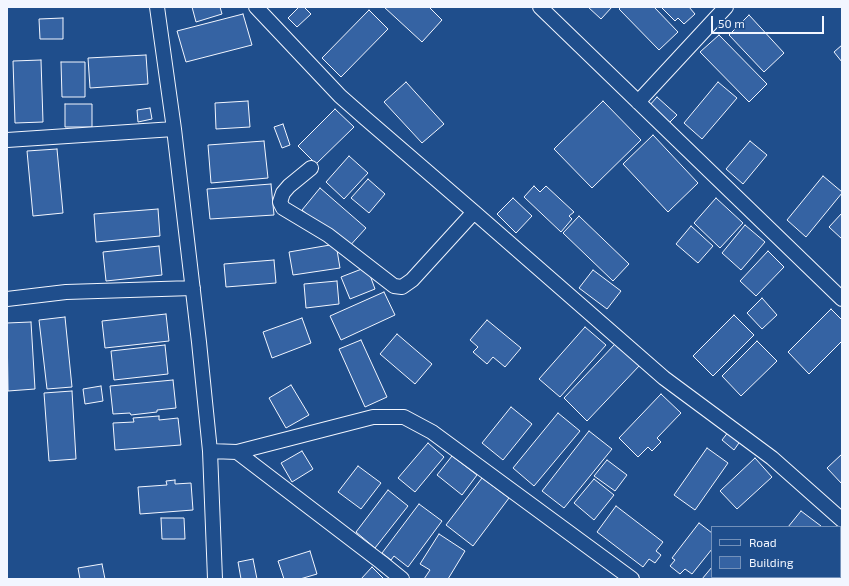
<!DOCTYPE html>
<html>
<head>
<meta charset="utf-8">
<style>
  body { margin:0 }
  #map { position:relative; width:849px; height:586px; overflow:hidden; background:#1f4e8c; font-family:"Exo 2",sans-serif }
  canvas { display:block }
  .frame { position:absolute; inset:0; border:8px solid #f2f6ff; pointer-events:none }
  .legend { position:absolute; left:711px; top:526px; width:130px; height:52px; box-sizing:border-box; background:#1f4e8c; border:1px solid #7391ba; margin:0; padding:5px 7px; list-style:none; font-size:12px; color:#f2f6ff }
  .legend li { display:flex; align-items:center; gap:8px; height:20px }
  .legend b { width:20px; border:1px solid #7391ba }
  .scale { position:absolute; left:711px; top:16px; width:113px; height:18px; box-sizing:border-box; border:2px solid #f2f6ff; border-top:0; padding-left:5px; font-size:12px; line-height:14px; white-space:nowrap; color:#f2f6ff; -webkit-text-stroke:3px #1f4e8c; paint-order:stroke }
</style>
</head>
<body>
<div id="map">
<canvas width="849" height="586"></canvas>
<div class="frame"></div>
<ul class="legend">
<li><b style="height:5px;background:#1f4e8c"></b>Road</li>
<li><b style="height:11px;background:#3563a3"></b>Building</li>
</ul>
<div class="scale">50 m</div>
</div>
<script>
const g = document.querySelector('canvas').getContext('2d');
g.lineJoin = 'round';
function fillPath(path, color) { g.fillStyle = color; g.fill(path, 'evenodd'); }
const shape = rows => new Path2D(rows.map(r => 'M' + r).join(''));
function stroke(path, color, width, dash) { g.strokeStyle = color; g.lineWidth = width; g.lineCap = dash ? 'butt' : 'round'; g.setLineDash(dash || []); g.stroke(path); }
const building = shape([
  [192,7,220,7,222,14,196,22,192,7],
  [299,7,304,7,311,14,297,27,288,18,299,7],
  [384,7,429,7,442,20,422,42,384,7],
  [588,7,612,7,601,19,588,7],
  [621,7,654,7,678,32,659,50,619,9,621,7],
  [661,7,690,7,689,7,695,14,684,24,678,18,675,21,661,7],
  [369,10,388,29,341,77,322,58,369,10],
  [243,14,252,45,186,62,177,31,243,14],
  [749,15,784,53,764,72,729,35,749,15],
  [63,18,63,39,40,39,39,19,63,18],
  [719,35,767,84,749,102,700,52,719,35],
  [842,45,842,62,834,52,842,45],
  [146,55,148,84,90,88,88,58,146,55],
  [41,60,43,122,15,123,13,61,41,60],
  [61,62,85,62,85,97,62,97,61,62],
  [406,82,444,124,422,143,384,102,406,82],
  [718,82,737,98,702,139,684,123,718,82],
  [657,97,677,115,668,124,649,106,657,97],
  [248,101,250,127,216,129,215,103,248,101],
  [603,101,641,140,592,188,554,149,603,101],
  [65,104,92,104,92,127,65,127,65,104],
  [150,108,152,119,138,122,137,110,150,108],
  [335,109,354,127,316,164,298,146,335,109],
  [283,124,290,145,282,148,274,127,283,124],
  [653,135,698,183,668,212,623,164,653,135],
  [264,141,268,178,211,183,208,145,264,141],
  [750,141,767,155,743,184,726,169,750,141],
  [57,149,63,213,33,216,27,151,57,149],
  [349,156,368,173,344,199,326,182,349,156],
  [823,176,842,192,842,193,806,237,787,220,823,176],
  [368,179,385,194,369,213,351,198,368,179],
  [271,184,274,215,210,219,207,189,271,184],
  [534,186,540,192,546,186,574,212,569,216,572,219,561,232,524,197,534,186],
  [320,188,366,228,347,249,302,210,320,188],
  [513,198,532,216,516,233,497,214,513,198],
  [716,198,743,223,720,248,694,223,716,198],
  [158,209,160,236,96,242,94,214,158,209],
  [842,213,842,239,829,227,842,213],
  [579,216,629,264,613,281,563,233,579,216],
  [745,225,765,242,741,270,722,253,745,225],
  [691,226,713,246,698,263,676,244,691,226],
  [336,244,340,268,293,275,289,252,336,244],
  [159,246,162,275,106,281,103,252,159,246],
  [768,251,784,267,756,296,740,281,768,251],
  [274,260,276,283,226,287,224,264,274,260],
  [367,267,375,289,350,299,341,277,367,267],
  [593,270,621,291,607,309,579,288,593,270],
  [337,281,339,304,306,308,304,284,337,281],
  [384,292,395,315,341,340,330,316,384,292],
  [762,298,777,315,762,329,747,313,762,298],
  [831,309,842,320,842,341,809,374,788,352,831,309],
  [166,314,169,341,105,348,102,321,166,314],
  [734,315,754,335,713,376,693,356,734,315],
  [65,317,72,387,47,389,39,320,65,317],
  [302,318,311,343,272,358,263,332,302,318],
  [487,320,521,348,505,367,493,357,487,364,473,352,478,347,470,340,487,320],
  [31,322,35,389,8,391,7,323,31,322],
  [585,327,606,345,560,397,539,379,585,327],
  [397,334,432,364,415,384,380,354,397,334],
  [361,340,387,397,365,407,339,349,361,340],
  [757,341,777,361,741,396,722,376,757,341],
  [616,343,640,365,587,421,564,398,616,343],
  [165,345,168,374,114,380,111,351,165,345],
  [173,380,176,408,157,410,157,412,131,415,130,413,113,414,110,386,173,380],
  [291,385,309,415,286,428,269,398,291,385],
  [101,386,103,401,85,404,83,389,101,386],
  [72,391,76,459,49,461,44,393,72,391],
  [661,394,681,413,657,438,661,442,652,451,648,447,638,457,619,438,661,394],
  [511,407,532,424,503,460,482,443,511,407],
  [558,413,580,431,534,486,513,468,558,413],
  [159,416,159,420,178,418,181,445,115,450,113,423,134,422,133,418,159,416],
  [589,431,612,449,564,508,542,491,589,431],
  [729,431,741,440,734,450,722,440,729,431],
  [428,443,444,457,415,492,398,478,428,443],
  [707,448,728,463,695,510,674,495,707,448],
  [302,451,313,469,292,482,281,463,302,451],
  [842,454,842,484,827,468,842,454],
  [452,456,477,475,462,495,437,475,452,456],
  [755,458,772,477,737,509,720,491,755,458],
  [607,460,627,475,615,491,594,476,607,460],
  [358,466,381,483,361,509,338,492,358,466],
  [482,478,509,498,473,546,446,525,482,478],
  [594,479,614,495,594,520,574,503,594,479],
  [175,480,175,484,191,483,193,510,140,514,138,487,167,485,166,481,175,480],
  [388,490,408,506,375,548,356,532,388,490],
  [419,504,442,521,408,567,394,556,391,560,382,553,419,504],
  [616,506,663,542,656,551,661,555,655,563,649,559,643,567,597,532,616,506],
  [801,511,821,526,820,527,788,527,801,511],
  [161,518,184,518,185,539,162,539,161,518],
  [699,523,712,533,712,549,692,574,685,569,680,574,670,566,675,560,672,558,699,523],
  [439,534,465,551,448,579,424,579,430,570,420,564,439,534],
  [840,539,842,541,842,557,840,558,840,539],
  [310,551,317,574,300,579,284,579,278,561,310,551],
  [253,559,257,579,241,579,238,562,253,559],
  [102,564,105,579,80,579,78,568,102,564],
  [372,567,384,579,361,579,372,567],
  [712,567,712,577,736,577,734,579,702,579,712,567]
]);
const street = shape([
  [157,7,174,129,199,342,210,451,215,579],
  [256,7,340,96,365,118,474,212,664,378,772,458,842,520],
  [540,7,842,299],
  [638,102,726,7],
  [7,140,174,129],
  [311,168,289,186,283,193,280,202,283,208,328,235,394,286,402,287,412,280,474,212],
  [7,299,66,292,193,288],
  [210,451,237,452,373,417,404,417,432,432,632,579],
  [237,452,381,562,402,579]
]);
fillPath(building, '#3563a3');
stroke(building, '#f2f6ff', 1);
stroke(street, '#f2f6ff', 16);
stroke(street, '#1f4e8c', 14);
</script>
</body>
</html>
